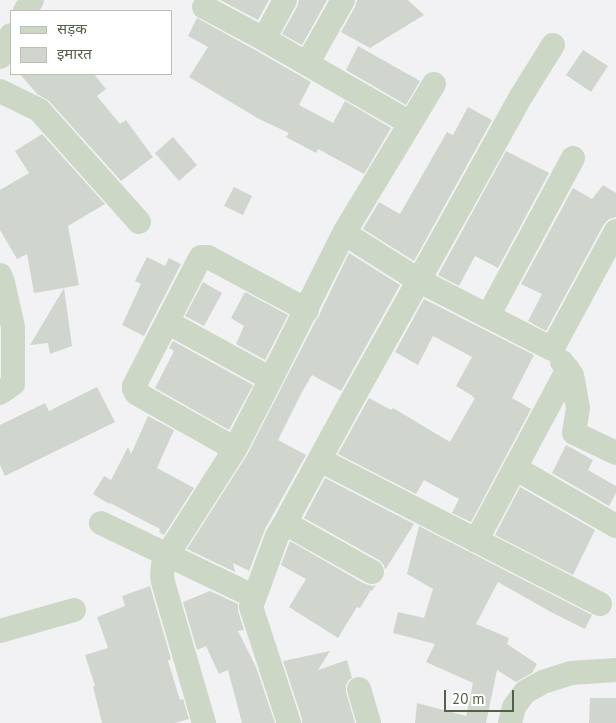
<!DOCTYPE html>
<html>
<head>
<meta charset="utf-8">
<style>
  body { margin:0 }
  #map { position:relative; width:616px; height:723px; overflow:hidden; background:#f2f2f4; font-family:"PT Sans","Noto Sans Devanagari",sans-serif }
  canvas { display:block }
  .legend { position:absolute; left:10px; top:10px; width:162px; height:65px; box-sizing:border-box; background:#fff; border:1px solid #bac0b6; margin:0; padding:6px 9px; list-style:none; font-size:15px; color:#536149 }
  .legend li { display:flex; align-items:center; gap:10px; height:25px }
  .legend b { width:25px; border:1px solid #bac0b6 }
  .scale { position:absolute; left:444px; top:690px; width:70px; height:22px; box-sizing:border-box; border:2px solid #536149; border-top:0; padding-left:6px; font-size:15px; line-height:18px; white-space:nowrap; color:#536149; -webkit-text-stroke:4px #fff; paint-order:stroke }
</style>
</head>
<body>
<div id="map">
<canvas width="616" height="723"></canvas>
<ul class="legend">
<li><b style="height:6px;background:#cdd7c5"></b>सड़क</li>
<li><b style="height:14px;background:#d0d6ce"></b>इमारत</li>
</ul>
<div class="scale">20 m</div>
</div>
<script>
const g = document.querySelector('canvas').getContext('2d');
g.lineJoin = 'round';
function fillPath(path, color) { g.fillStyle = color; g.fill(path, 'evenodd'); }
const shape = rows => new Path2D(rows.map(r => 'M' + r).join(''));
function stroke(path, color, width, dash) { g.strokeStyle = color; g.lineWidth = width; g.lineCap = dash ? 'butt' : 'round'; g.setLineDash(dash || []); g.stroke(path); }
const building = shape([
  [220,0,269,0,258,20],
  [299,0,327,0,302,45,282,34,297,7],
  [357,0,408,0,424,15,370,48,341,32,355,7],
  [197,18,257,51,311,82,299,105,333,123,345,101,391,128,364,174,318,149,316,153,286,137,289,133,259,119,189,77,208,47,188,36],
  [358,46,420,81,406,105,346,70],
  [583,50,608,66,591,92,566,75],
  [20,74,94,74,106,89,97,96,120,124,126,120,153,157,121,181,49,101,37,94],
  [468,107,492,120,414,261,363,229,379,202,400,214,447,132,453,135],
  [42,134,105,204,68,226,79,285,64,288,72,346,50,354,48,343,30,345,64,288,34,293,27,254,17,259,0,230,0,190,29,173,15,151],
  [173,137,197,165,179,181,155,153],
  [506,151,549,173,498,268,475,256,459,286,438,275],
  [603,185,616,193,616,217,609,219,604,224,546,331,528,321,542,294,521,284,573,188,592,199],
  [234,187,252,196,243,215,224,206],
  [349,253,400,285,341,391,312,375,302,392,278,440,306,455,265,529,249,571,233,563,235,572,187,549,247,455,316,320,319,316,321,311],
  [147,257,165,266,169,258,181,264,144,336,122,325,141,284,135,281],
  [203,282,222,293,204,326,185,316],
  [245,292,288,315,265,360,236,344,244,326,231,318],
  [424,299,534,355,512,398,531,409,471,522,452,513,459,499,424,480,416,494,338,454,369,398,391,410,393,408,450,442,475,398,472,397,473,396,456,386,472,357,433,336,418,365,395,352],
  [173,341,253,385,229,430,155,388,174,351,169,348],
  [97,387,115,422,5,476,0,465,0,425,45,403,49,411],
  [148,416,174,430,157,468,194,488,164,535,159,532,160,529,110,503,109,504,93,494,104,476,111,480,128,447,131,454],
  [566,445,593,460,588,470,616,486,616,493,609,506,552,473],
  [325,478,414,524,385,570,384,565,379,560,304,518],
  [520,487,595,530,573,575,495,535],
  [419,526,592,615,585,629,551,612,498,582,476,624,509,638,507,644,537,664,532,673,516,682,497,670,486,723,415,723,417,703,466,716,473,683,426,662,435,644,393,633,398,612,424,618,433,589,407,574],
  [290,541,365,584,372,586,376,585,372,591,371,590,360,608,357,607,338,638,289,607,306,579,281,565],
  [150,586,171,659,168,661,180,700,183,699,189,719,175,723,102,723,93,687,95,686,85,655,108,648,97,617,125,606,122,596],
  [210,591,238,604,238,611,244,630,238,631,256,667,275,723,242,723,228,670,219,674,206,646,197,650,183,602],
  [330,651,318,670,347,660,352,678,349,680,346,685,346,692,355,723,302,723,302,719,283,661],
  [590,698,616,698,616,723,589,723]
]);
const street = shape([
  [204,7,264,39,410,123],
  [25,11,32,0],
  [264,39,285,0],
  [0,57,1,53,11,35],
  [307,64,343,0],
  [0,91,39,110,139,222],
  [344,233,418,280,552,349,616,231],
  [0,275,3,282,13,327,13,384,0,393],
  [488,316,573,158],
  [167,322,271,379],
  [562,362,572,375,578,408,574,433,616,453],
  [235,449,136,393,134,389,134,386,167,322,198,262,201,257,208,257,307,310],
  [320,460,600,604],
  [515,468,616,526],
  [101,523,255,597],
  [285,523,372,572],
  [476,541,568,369],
  [0,631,74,610],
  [359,689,369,723],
  [204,723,163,582,162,575,163,565,168,554,235,449,271,379,344,233,434,84],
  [289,723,251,607,277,536,285,523,348,407,462,203,520,98,553,45],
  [510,723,514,707,525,692,543,682,571,673,616,670]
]);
fillPath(building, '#d0d6ce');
stroke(street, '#cdd7c5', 24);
</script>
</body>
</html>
